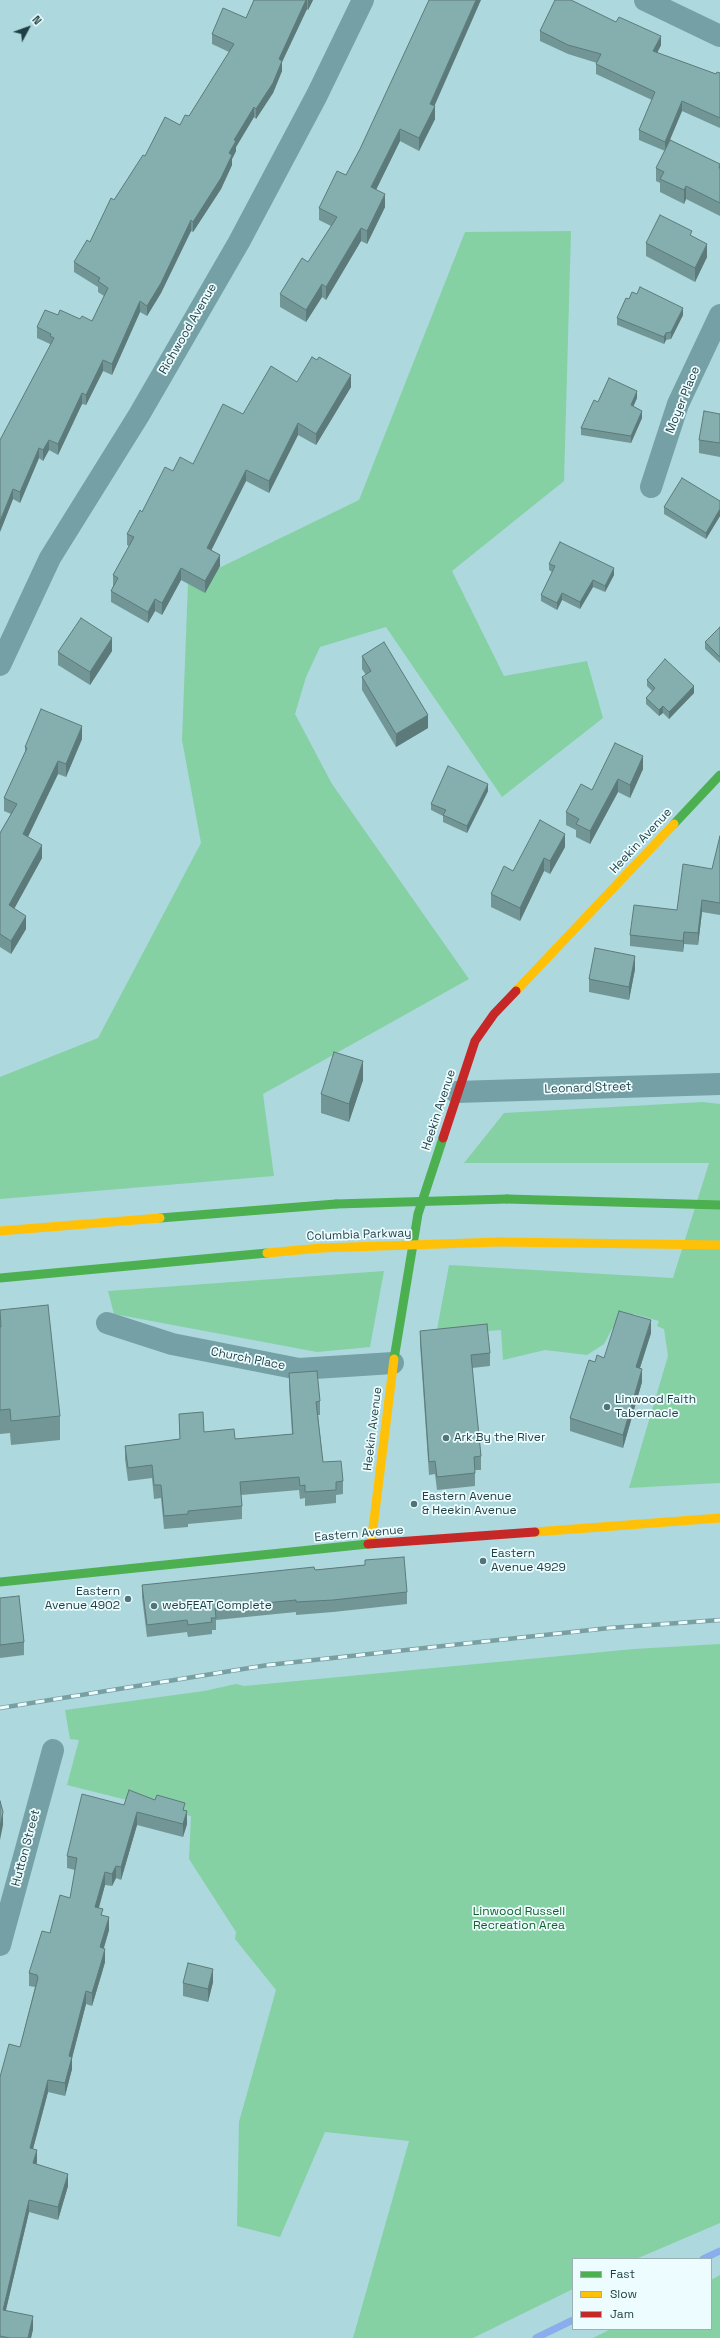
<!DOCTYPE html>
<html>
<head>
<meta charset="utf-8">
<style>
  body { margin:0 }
  #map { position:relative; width:720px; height:2338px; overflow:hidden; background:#add8de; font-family:"Space Grotesk",sans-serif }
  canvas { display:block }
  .legend { position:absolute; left:572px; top:2258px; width:140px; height:72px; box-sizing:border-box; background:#edfcfe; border:1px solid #9ab0b3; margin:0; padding:5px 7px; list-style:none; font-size:12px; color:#1d3e42 }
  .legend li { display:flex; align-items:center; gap:8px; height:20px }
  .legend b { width:20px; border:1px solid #9ab0b3 }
  .north { position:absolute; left:8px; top:8px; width:40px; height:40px; -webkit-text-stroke:3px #edfcfe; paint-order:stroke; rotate:49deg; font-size:11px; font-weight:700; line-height:16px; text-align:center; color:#1d3e42 }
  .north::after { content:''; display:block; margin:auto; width:14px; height:18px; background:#1d3e42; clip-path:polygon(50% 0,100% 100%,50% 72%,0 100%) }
</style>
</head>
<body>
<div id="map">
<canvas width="720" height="2338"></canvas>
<ul class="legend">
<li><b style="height:5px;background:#4caf50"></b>Fast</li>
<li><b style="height:5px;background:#ffc107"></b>Slow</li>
<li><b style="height:5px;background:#c62828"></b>Jam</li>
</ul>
<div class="north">N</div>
</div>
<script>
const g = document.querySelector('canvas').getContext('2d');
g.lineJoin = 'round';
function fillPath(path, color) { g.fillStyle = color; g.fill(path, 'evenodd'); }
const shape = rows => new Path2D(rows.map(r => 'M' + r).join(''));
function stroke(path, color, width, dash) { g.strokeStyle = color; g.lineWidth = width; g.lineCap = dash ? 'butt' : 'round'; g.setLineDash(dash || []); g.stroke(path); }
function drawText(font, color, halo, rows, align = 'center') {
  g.font = font + ' "Space Grotesk",sans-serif'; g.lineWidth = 3.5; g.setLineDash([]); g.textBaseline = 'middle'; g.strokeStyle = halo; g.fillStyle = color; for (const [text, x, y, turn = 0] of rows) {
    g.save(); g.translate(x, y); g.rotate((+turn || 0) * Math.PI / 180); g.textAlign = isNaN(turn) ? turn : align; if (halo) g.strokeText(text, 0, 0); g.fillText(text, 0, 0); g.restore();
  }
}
const green = shape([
  [571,231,564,481,452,571,504,676,587,661,603,718,502,797,386,627,320,647,306,677,295,714,332,784,469,979,263,1094,274,1176,0,1199,0,1077,98,1038,201,843,182,740,188,583,359,500,465,232],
  [703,1102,720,1104,720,1483,629,1488,668,1356,664,1329,657,1326,659,1321,634,1314,612,1329,604,1344,587,1355,545,1350,503,1360,501,1330,436,1335,449,1265,673,1278,709,1163,464,1163,504,1113],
  [384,1271,370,1347,317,1352,114,1314,108,1291],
  [720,1644,720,2223,636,2259,573,2259,573,2289,473,2338,353,2338,409,2141,325,2132,280,2237,237,2226,239,2122,276,1990,235,1939,236,1932,189,1859,191,1816,67,1785,79,1740,70,1739,65,1710,204,1691,236,1684,244,1686,634,1649],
  [720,2275,720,2338,593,2338,611,2329,711,2329,711,2280]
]);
const stream = shape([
  [703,2259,720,2251],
  [536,2338,573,2320]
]);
const street = shape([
  [645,0,720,36],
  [651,487,678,404,720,315],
  [0,665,50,558,139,415,239,242,317,95,363,0],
  [456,1092,720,1084],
  [107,1323,172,1344,299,1369,393,1363],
  [0,1945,53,1750]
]);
const fast = shape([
  [674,824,720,775],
  [507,1199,720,1205],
  [160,1218,336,1204],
  [0,1278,267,1253],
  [394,1359,418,1214,443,1138],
  [0,1582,368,1544]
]);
const slow = shape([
  [516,991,674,824],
  [0,1231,160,1218],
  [499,1242,720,1245],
  [267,1253,321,1248],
  [535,1532,720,1518],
  [371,1544,394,1359]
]);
const jam = shape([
  [443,1138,475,1041,494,1014,516,991],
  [368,1544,535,1532]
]);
const rail = shape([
  [0,1708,268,1665,609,1628,720,1620]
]);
const fastBridge = shape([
  [336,1204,507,1199]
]);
const slowBridge = shape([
  [321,1248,499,1242]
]);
const wall = shape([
  [254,0,313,0,308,10,307,9,282,62,282,71,273,93,256,119,254,117,236,147,236,151,232,159,232,165,221,189,193,232,191,231,161,293,147,316,140,312,112,375,103,371,86,405,82,404,58,455,49,450,43,461,39,458,20,503,13,499,0,532,50,346,50,344,37,338,37,327,58,315,92,321,104,296,98,292,98,287,74,272,74,262,90,242,114,200,145,156,189,116,229,52,212,44,212,34,246,18],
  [540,31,661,45,657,53,716,74,720,73,720,128,682,111,670,140,720,164,720,216,686,199,684,204,660,192,660,183,656,181,656,168,665,151,639,140,639,130,652,100,596,74,596,64,597,63,568,54,540,41],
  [434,106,435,119,419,151,400,141,376,190,385,207,367,244,361,241,326,300,322,297,306,322,280,307,280,294,308,262,331,226,319,220,319,208,346,175,360,149],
  [692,236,707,257,695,282,646,256,646,243],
  [683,315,671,339,666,340,664,344,617,325,617,318],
  [297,382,351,387,316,445,298,435,269,493,246,481,211,550,220,566,205,593,181,580,162,615,155,611,148,623,111,602,111,591,113,586,113,575,129,546,127,545,127,534,142,512,173,471,193,464,243,414],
  [637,398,633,406,642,418,631,443,581,435,581,428,598,402],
  [720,414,720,457,699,453,699,440],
  [720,501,720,516,706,539,664,514,664,507],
  [549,564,614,575,605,592,593,587,580,609,562,600,557,610,541,601,541,595,552,572,549,570],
  [720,627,720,663,705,649,705,642],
  [112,651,90,685,58,665,58,652],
  [362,656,428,728,396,747,362,690,362,677,366,675,362,669],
  [647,680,694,693,669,719,663,713,659,716,646,704,646,698,652,691,647,686],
  [82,739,66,777,58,774,28,837,42,858,14,909,26,929,11,954,0,947,0,833,11,814,4,811,4,798,25,754,25,747],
  [643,769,630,798,618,792,590,844,576,837,576,830,566,825,566,812,592,790],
  [488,791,467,833,443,822,443,816,431,810,431,804],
  [720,836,720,915,702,912,698,945,684,944,683,952,630,946,630,935,677,910,712,869],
  [565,847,550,874,544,871,520,921,491,907,491,894,513,871],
  [635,969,629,1000,589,992,589,979],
  [363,1080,349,1122,321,1113,321,1094],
  [0,1310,60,1416,60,1440,11,1445,10,1433,0,1434],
  [420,1331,490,1353,490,1366,472,1368,481,1456,481,1470,475,1470,475,1486,437,1490,435,1474,429,1475,420,1344],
  [651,1333,640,1368,642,1382,623,1448,570,1431,570,1418,595,1362,604,1358],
  [289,1373,320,1401,320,1415,318,1415,323,1462,343,1481,343,1494,336,1495,336,1503,305,1506,305,1498,300,1499,299,1490,241,1495,242,1506,242,1519,188,1524,188,1527,164,1529,161,1498,154,1499,152,1478,128,1481,125,1459,125,1446,180,1439,179,1414,204,1432,235,1439,292,1434,289,1386],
  [365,1560,407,1592,407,1604,333,1612,296,1615,296,1612,216,1620,216,1630,212,1630,212,1634,188,1637,187,1632,147,1637,142,1597,142,1585,315,1570,365,1565],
  [0,1598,24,1642,24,1655,0,1658],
  [124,1805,185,1810,187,1824,183,1837,137,1825,121,1880,116,1878,112,1886,105,1885,99,1908,109,1930,104,1948,105,1962,102,1973,92,2006,86,2004,72,2058,72,2069,65,2096,48,2092,33,2149,37,2162,36,2164,68,2186,58,2220,29,2212,6,2310,33,2329,31,2338,0,2338,0,2077,20,2047,35,1987,29,1986,29,1973,50,1933,70,1898,75,1870,67,1868,67,1856],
  [213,1982,208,2002,183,1996,183,1983]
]);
const shadedWall = shape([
  [306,0,307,0,307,9,282,62,282,71,273,93,256,119,256,109],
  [308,0,313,0,308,10],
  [476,0,481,0,430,116,435,106,435,119,419,151,419,138,430,104],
  [661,36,661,45,653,61,653,51],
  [682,101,682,111,665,151,665,142],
  [254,107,254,117,236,147,236,151,232,159,232,165,221,189,193,232,193,222,229,153,234,140],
  [400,129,400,141,371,200,371,187],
  [686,186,686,199,684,204,684,190],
  [385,194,385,207,367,244,367,231],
  [191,220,191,231,161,293,147,316,147,306],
  [361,228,361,241,326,300,326,287],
  [707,244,707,257,695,282,695,268],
  [322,284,322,297,306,322,306,310],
  [140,301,140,312,112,375,112,364],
  [683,308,683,315,671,339,671,332],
  [666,333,666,340,664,344,664,337],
  [103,360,103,371,86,405,86,395],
  [351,375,351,387,316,445,316,434],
  [637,391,637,398,631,412,631,405],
  [82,393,82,404,58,455,58,444],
  [642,411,642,418,631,443,631,436],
  [298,423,298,435,269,493,269,481],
  [49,440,49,450,43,461,43,450],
  [39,448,39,458,20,503,20,492],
  [246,470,246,481,207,559,207,548],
  [13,489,13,499,0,532,0,521],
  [720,509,720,516,706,539,706,533],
  [220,555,220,566,205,593,205,581],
  [181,568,181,580,162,615,162,603],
  [614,568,614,575,605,592,605,586],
  [593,580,593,587,580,609,580,602],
  [562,593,562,600,557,610,557,603],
  [155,599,155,611,148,623,148,612],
  [112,638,112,651,90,685,90,672],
  [694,686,694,693,669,719,669,712],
  [663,706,663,713,659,716,659,710],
  [428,715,428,728,396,747,396,734],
  [82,726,82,739,66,777,66,764],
  [643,756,643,769,630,798,630,785],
  [58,761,58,774,23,847,23,834],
  [618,779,618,792,590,844,590,831],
  [488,784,488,791,467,833,467,826],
  [565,834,565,847,550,874,550,861],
  [42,845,42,858,9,918,9,905],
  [544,858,544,871,520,921,520,908],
  [702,900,702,912,698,945,698,933],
  [26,916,26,929,11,954,11,941],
  [684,932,684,944,683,952,683,941],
  [635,956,635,969,629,1000,629,987],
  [363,1061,363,1080,349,1122,349,1104],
  [651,1320,651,1333,636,1380,636,1367],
  [642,1369,642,1382,623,1448,623,1435],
  [187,1811,187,1824,183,1837,183,1824],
  [3,1812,3,1825,0,1840,0,1827],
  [137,1812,137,1825,121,1880,121,1867],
  [116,1866,116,1878,112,1886,112,1874],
  [105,1872,105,1885,95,1920,95,1907],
  [109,1917,109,1930,100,1960,100,1947],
  [105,1949,105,1962,92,2006,92,1993],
  [213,1969,213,1982,208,2002,208,1989],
  [86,1991,86,2004,72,2058,72,2069,65,2096,65,2083,69,2056],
  [48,2080,48,2092,30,2160,30,2148],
  [37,2150,37,2162,33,2176,33,2163],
  [68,2174,68,2186,58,2220,58,2207],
  [29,2200,29,2212,3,2322,3,2310],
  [33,2316,33,2329,31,2338,28,2338]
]);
const building = shape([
  [254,0,306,0,279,59,282,61,273,83,256,109,254,107,234,140,236,141,229,153,232,155,221,178,193,222,191,220,161,283,147,306,140,301,112,364,103,360,86,395,82,393,58,444,49,440,43,450,39,448,20,492,13,489,0,521,0,440,54,338,50,336,51,334,37,327,45,310,58,315,60,310,80,319,82,316,92,321,108,288,98,281,100,278,74,262,87,240,90,242,111,198,114,200,143,155,145,156,165,117,180,125,185,115,189,116,234,44,212,34,223,8,246,18,254,0],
  [429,0,476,0,430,104,435,106,419,138,400,129,371,187,385,194,367,231,361,228,326,287,322,284,306,310,280,294,302,258,308,262,337,217,319,208,337,171,346,175,360,149,429,0],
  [555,0,571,0,616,22,619,17,661,36,653,51,716,74,717,72,720,73,720,118,682,101,665,142,639,130,655,92,596,64,601,54,568,45,540,31,555,0],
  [670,140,720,164,719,168,720,168,720,203,686,186,684,190,660,179,664,172,656,168,670,140],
  [660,215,692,231,690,235,707,244,695,268,646,243,660,215],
  [640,287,683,308,671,332,666,333,664,337,617,318,626,298,629,299,632,292,637,294,640,287],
  [312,357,317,360,319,357,351,375,316,434,298,423,269,481,246,470,207,548,220,555,205,581,181,568,162,603,155,599,148,612,111,591,118,578,113,575,134,537,127,534,140,510,142,512,165,467,173,471,180,457,193,464,223,404,243,414,271,366,297,382,312,357],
  [609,378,637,391,631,405,642,411,631,436,581,428,594,400,598,402,609,378],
  [704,411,720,414,720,443,699,440,704,411],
  [682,478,720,501,720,509,706,533,664,507,682,478],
  [560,542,614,568,605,586,593,580,580,602,562,593,557,603,541,595,555,566,549,564,560,542],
  [81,618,112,638,90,672,58,652,81,618],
  [720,627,720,657,705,642,720,627],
  [384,642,428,715,396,734,362,677,371,671,362,656,384,642],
  [665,659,694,686,669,712,663,706,659,710,646,698,655,688,647,680,665,659],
  [41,709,82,726,66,764,58,761,23,834,42,845,9,905,26,916,11,941,0,934,0,833,17,804,4,798,27,748,25,747,41,709],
  [615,743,643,756,630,785,618,779,590,831,576,824,579,819,566,812,581,784,592,790,615,743],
  [448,766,488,784,467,826,443,815,446,810,431,804,448,766],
  [540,820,565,834,550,861,544,858,520,908,491,894,504,866,513,871,540,820],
  [720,836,720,903,702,900,698,933,684,932,683,941,630,935,634,905,677,910,683,864,712,869,720,836],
  [595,948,635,956,629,987,589,979,595,948],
  [334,1052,363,1061,349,1104,321,1094,334,1052],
  [48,1305,60,1416,11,1421,10,1409,0,1410,0,1327,1,1327,0,1310,48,1305],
  [619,1311,651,1320,636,1367,642,1369,623,1435,570,1418,589,1360,595,1362,597,1355,604,1358,619,1311],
  [487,1324,490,1353,471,1355,481,1456,474,1457,475,1473,437,1477,435,1461,429,1462,420,1331,487,1324],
  [317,1371,320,1401,316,1402,323,1462,341,1461,343,1481,336,1482,336,1490,305,1492,305,1485,300,1486,299,1477,240,1482,242,1506,188,1511,188,1514,164,1516,161,1485,154,1485,152,1465,128,1468,125,1446,180,1439,179,1414,203,1412,204,1432,234,1429,235,1439,293,1434,289,1373,317,1371],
  [404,1557,407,1592,333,1600,296,1602,296,1600,215,1608,216,1618,211,1618,212,1622,188,1625,187,1620,147,1625,142,1585,314,1567,315,1570,365,1565,365,1560,404,1557],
  [19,1596,24,1642,0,1645,0,1598,19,1596],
  [129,1790,155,1800,157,1795,185,1803,183,1810,187,1811,183,1824,137,1812,121,1867,116,1866,112,1874,105,1872,95,1907,103,1909,101,1915,109,1917,100,1947,105,1949,102,1960,92,1993,86,1991,69,2056,72,2057,65,2083,48,2080,30,2148,37,2150,33,2163,68,2174,58,2207,29,2200,3,2310,33,2316,28,2338,10,2338,0,2336,0,2077,9,2044,20,2047,38,1978,37,1975,29,1973,42,1931,50,1933,60,1895,70,1898,77,1858,67,1856,82,1794,124,1805,129,1790],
  [0,1801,3,1812,0,1827,0,1801],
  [188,1963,213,1969,208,1989,183,1983,188,1963]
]);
const markers = [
  [607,1407,4,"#4f7479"],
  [446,1438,4,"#4f7479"],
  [414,1504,4,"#4f7479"],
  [483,1561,4,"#4f7479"],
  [128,1599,4,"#4f7479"],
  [154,1606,4,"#4f7479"]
];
const streetNames = [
  ["Richwood Avenue",188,329,-60],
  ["Moyer Place",683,400,-68],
  ["Heekin Avenue",641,841,-47],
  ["Leonard Street",588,1088,-2],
  ["Heekin Avenue",439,1110,-72],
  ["Columbia Parkway",359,1235,-2],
  ["Church Place",248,1359,11],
  ["Heekin Avenue",373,1429,-83],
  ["Eastern Avenue",359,1534,-5],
  ["Hutton Street",26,1848,-75]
];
const poiNames = [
  ["Linwood Faith",615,1400],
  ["Tabernacle",615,1414],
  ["Ark By the River",454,1438],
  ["Eastern Avenue",422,1497],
  ["& Heekin Avenue",422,1511],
  ["Eastern",491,1554],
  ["Avenue 4929",491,1568],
  ["Eastern",120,1592,"right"],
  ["Avenue 4902",120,1606,"right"],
  ["webFEAT Complete",162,1606]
];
const parkNames = [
  ["Linwood Russell",519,1912],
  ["Recreation Area",519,1926]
];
fillPath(green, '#85d1a4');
stroke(stream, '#89aded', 7);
stroke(street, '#75a0a5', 22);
stroke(fast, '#4caf50', 9);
stroke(slow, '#ffc107', 9);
stroke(jam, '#c62828', 9);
stroke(rail, '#7a9fa3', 4.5);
stroke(rail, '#edfcfe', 3, [9]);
stroke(fastBridge, '#4caf50', 9);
stroke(slowBridge, '#ffc107', 9);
fillPath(wall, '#729696');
fillPath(shadedWall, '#5d7a7a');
fillPath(building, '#85afaf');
stroke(building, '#5d7a7a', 1);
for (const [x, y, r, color] of markers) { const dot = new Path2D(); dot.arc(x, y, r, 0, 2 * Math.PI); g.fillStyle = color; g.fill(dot); stroke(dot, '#edfcfe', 1.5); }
drawText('12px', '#1d3e42', '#edfcfe', streetNames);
drawText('12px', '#1d3e42', '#edfcfe', poiNames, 'left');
drawText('12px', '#136327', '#edfcfe', parkNames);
</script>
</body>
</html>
